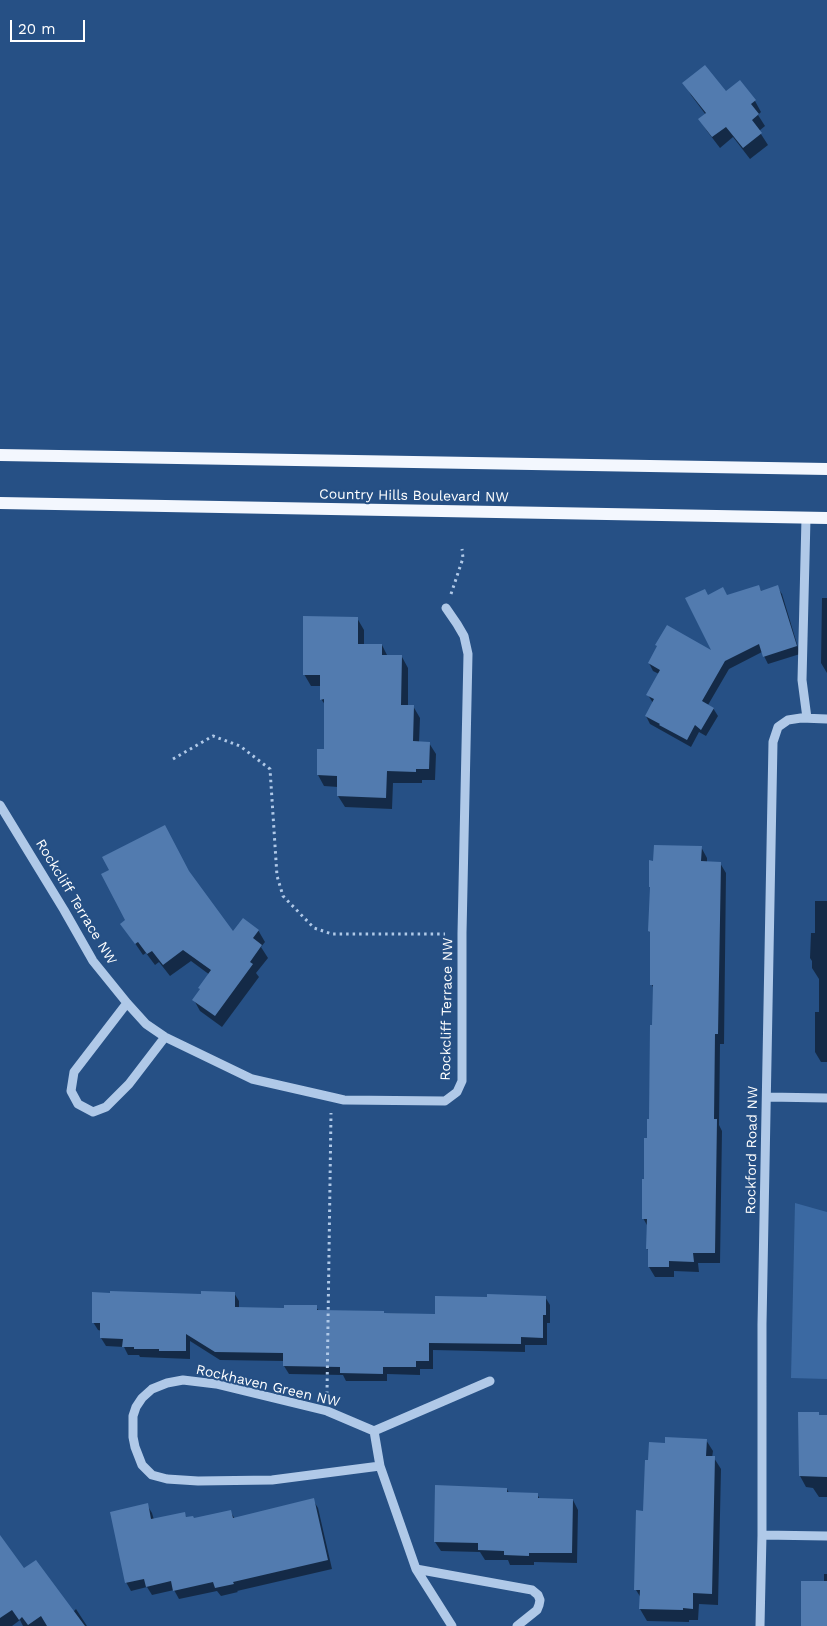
<!DOCTYPE html>
<html>
<head>
<meta charset="utf-8">
<style>
  body { margin:0 }
  #map { position:relative; width:827px; height:1626px; overflow:hidden; background:#265085; font-family:"Work Sans",sans-serif }
  canvas { display:block }
  .scale { position:absolute; left:10px; top:20px; width:75px; height:22px; box-sizing:border-box; border:2px solid #fff; border-top:0; padding-left:6px; font-size:15px; line-height:18px; white-space:nowrap; color:#fff; -webkit-text-stroke:4px #265085; paint-order:stroke }
</style>
</head>
<body>
<div id="map">
<canvas width="827" height="1626"></canvas>
<div class="scale">20 m</div>
</div>
<script>
const g = document.querySelector('canvas').getContext('2d');
g.lineJoin = 'round';
function fillPath(path, color) { g.fillStyle = color; g.fill(path, 'evenodd'); }
const shape = rows => new Path2D(rows.map(r => 'M' + r).join(''));
function stroke(path, color, width, dash) { g.strokeStyle = color; g.lineWidth = width; g.lineCap = dash ? 'butt' : 'round'; g.setLineDash(dash || []); g.stroke(path); }
function drawText(font, color, halo, rows, align = 'center') {
  g.font = font + ' "Work Sans",sans-serif'; g.lineWidth = 4; g.setLineDash([]); g.textBaseline = 'middle'; g.strokeStyle = halo; g.fillStyle = color; for (const [text, x, y, turn = 0] of rows) {
    g.save(); g.translate(x, y); g.rotate((+turn || 0) * Math.PI / 180); g.textAlign = isNaN(turn) ? turn : align; if (halo) g.strokeText(text, 0, 0); g.fillText(text, 0, 0); g.restore();
  }
}
const green = shape([
  [795,1203,827,1212,827,1379,791,1378]
]);
const shadow = shape([
  [684,83,755,101,761,112,758,115,765,126,759,131,768,145,750,159,733,137,720,148,707,131,700,120,706,115,691,95],
  [759,587,762,592,777,587,782,594,800,654,768,664,762,652,729,669,708,705,713,708,718,716,706,736,699,732,691,747,650,724,646,716,653,703,648,695,659,674,653,671,649,663,714,654,707,596,727,597],
  [822,598,827,598,827,673,821,663],
  [357,618,364,630,364,645,382,645,388,657,402,657,408,668,408,706,413,706,420,718,419,743,429,743,436,754,435,780,422,780,422,783,393,783,392,809,345,807,338,796,338,787,324,786,318,775,325,750,326,706,321,699,322,686,311,686,304,674],
  [701,847,707,858,707,863,720,863,726,873,724,1044,720,1044,719,1125,722,1131,720,1263,698,1263,699,1272,674,1271,674,1277,655,1277,649,1267,649,1252,647,1248,648,1227,643,1218,650,1120,654,989,652,985,652,935,649,931,655,862],
  [190,875,233,933,258,930,265,942,261,947,268,958,256,973,259,977,222,1027,200,1011,194,1000,210,975,191,961,170,976,159,962,155,965,146,953,143,955,122,924],
  [815,901,827,901,827,1062,821,1062,815,1052,815,1012,819,1012,819,979,812,968,812,961,810,958,811,933,815,933],
  [234,1293,239,1301,239,1308,285,1309,316,1307,319,1311,436,1315,545,1297,550,1305,550,1323,547,1323,547,1345,525,1345,525,1352,433,1350,433,1369,420,1369,420,1375,387,1374,387,1381,346,1381,343,1375,289,1374,284,1366,284,1361,220,1360,190,1341,190,1359,140,1357,139,1355,128,1355,124,1347,106,1346,101,1338,102,1331,98,1330,93,1322,202,1295],
  [820,1416,827,1417,827,1497,819,1497,813,1488,806,1487,800,1476],
  [706,1440,713,1451,712,1458,714,1458,721,1469,718,1605,699,1604,698,1620,689,1620,689,1622,647,1621,640,1609,641,1598,636,1590,649,1462,666,1444],
  [507,1489,509,1493,537,1494,540,1499,573,1500,578,1510,577,1563,534,1562,534,1565,510,1565,508,1560,485,1560,480,1552,441,1551,435,1542],
  [313,1500,318,1508,332,1569,237,1591,238,1592,221,1596,217,1591,179,1599,174,1590,152,1595,147,1587,131,1591,126,1582,147,1505,152,1513,154,1520,184,1513,187,1518,194,1520,230,1511,235,1519],
  [0,1537,24,1570,73,1612,76,1609,87,1626,23,1626,20,1620,12,1626,0,1626],
  [824,1574,827,1574,827,1626,803,1626,824,1582]
]);
const building = shape([
  [705,65,726,91,740,80,756,100,751,104,759,114,752,120,762,133,743,148,726,127,712,137,698,119,706,113,682,83],
  [759,585,761,591,778,585,797,646,763,657,759,644,725,661,702,701,714,708,701,730,695,725,687,740,659,725,660,724,645,716,654,699,646,695,660,670,648,663,657,646,655,645,667,625,711,650,685,598,705,589,708,595,723,587,727,595],
  [303,616,358,617,358,644,382,644,382,655,402,655,401,705,414,705,413,741,430,742,429,769,416,769,416,772,387,771,386,798,337,796,337,776,317,775,317,749,324,749,324,699,320,700,320,675,303,675],
  [165,825,189,871,233,931,243,918,259,930,253,938,262,945,250,962,253,964,215,1016,192,1000,200,989,198,988,211,970,183,950,163,965,152,951,147,954,138,942,135,944,120,924,125,920,101,874,109,870,102,857],
  [654,845,702,846,701,861,721,862,718,1034,715,1034,714,1119,717,1119,715,1253,693,1253,694,1262,669,1261,669,1267,648,1267,648,1249,646,1249,647,1219,642,1219,642,1179,644,1179,644,1138,647,1138,647,1119,649,1119,650,1025,652,1025,653,985,650,985,650,932,648,931,650,887,649,887,649,860,653,861],
  [110,1291,201,1294,201,1291,235,1292,235,1307,284,1308,284,1305,317,1305,317,1310,384,1311,384,1313,435,1314,435,1296,487,1297,487,1294,546,1296,546,1315,543,1315,543,1338,521,1337,521,1344,429,1343,429,1361,416,1361,416,1367,383,1367,383,1374,340,1373,340,1367,283,1366,283,1353,215,1352,186,1334,186,1351,159,1351,159,1349,134,1349,134,1347,122,1347,123,1339,100,1338,100,1323,92,1323,92,1292,110,1293],
  [798,1412,819,1412,819,1415,827,1415,827,1477,799,1476],
  [665,1437,707,1439,706,1456,715,1456,712,1594,693,1593,693,1609,683,1608,683,1610,639,1609,640,1590,634,1590,636,1510,643,1511,645,1460,648,1460,649,1442,665,1443],
  [435,1485,507,1488,507,1492,538,1493,538,1498,573,1499,572,1553,529,1553,529,1556,504,1555,504,1551,478,1550,478,1543,434,1542],
  [314,1498,328,1560,233,1582,234,1584,215,1588,213,1582,173,1591,171,1581,146,1587,144,1579,125,1583,110,1512,148,1503,151,1519,185,1512,186,1517,193,1516,194,1518,231,1510,233,1518],
  [0,1535,24,1568,36,1560,85,1626,47,1626,41,1616,28,1625,22,1617,19,1620,12,1610,0,1618],
  [801,1581,827,1581,827,1626,801,1626]
]);
const path = shape([
  [451,594,463,558,462,549],
  [173,759,213,736,240,746,270,769,277,876,283,896,314,928,332,934,445,934],
  [327,1394,331,1113]
]);
const minor = shape([
  [806,518,802,680,807,718],
  [0,805,64,910,93,961,127,1003,146,1024,165,1037,252,1079,331,1097,344,1100,445,1101,457,1092,462,1081,462,933,468,654,464,636,457,624,446,608],
  [127,1003,74,1072,71,1091,78,1104,93,1112,106,1107,129,1084,165,1037],
  [767,1097,827,1098],
  [374,1431,490,1381],
  [380,1466,272,1480,198,1481,167,1479,152,1475,142,1465,135,1447,133,1437,133,1416,136,1407,142,1398,152,1389,167,1383,183,1380,216,1384,327,1411,374,1431,380,1466,416,1569,452,1626],
  [762,1535,827,1536],
  [416,1569,532,1590,538,1595,540,1600,539,1605,537,1610,517,1626],
  [760,1626,762,1535,762,1324,773,742,778,727,788,720,801,718,827,719]
]);
const major = shape([
  [0,455,827,469],
  [0,503,827,518]
]);
const streetNames = [
  ["Country Hills Boulevard NW",414,496,1],
  ["Rockcliff Terrace NW",76,902,59],
  ["Rockcliff Terrace NW",447,1009,-89],
  ["Rockford Road NW",752,1150,-89],
  ["Rockhaven Green NW",268,1386,13]
];
fillPath(green, '#3b69a2');
fillPath(shadow, '#0007');
fillPath(building, '#527baf');
stroke(path, '#b0c9e8', 3, [2.5, 4]);
stroke(minor, '#b0c9e8', 9);
stroke(major, '#f3f7fe', 12);
drawText('14px', '#fff', '#265085', streetNames);
</script>
</body>
</html>
